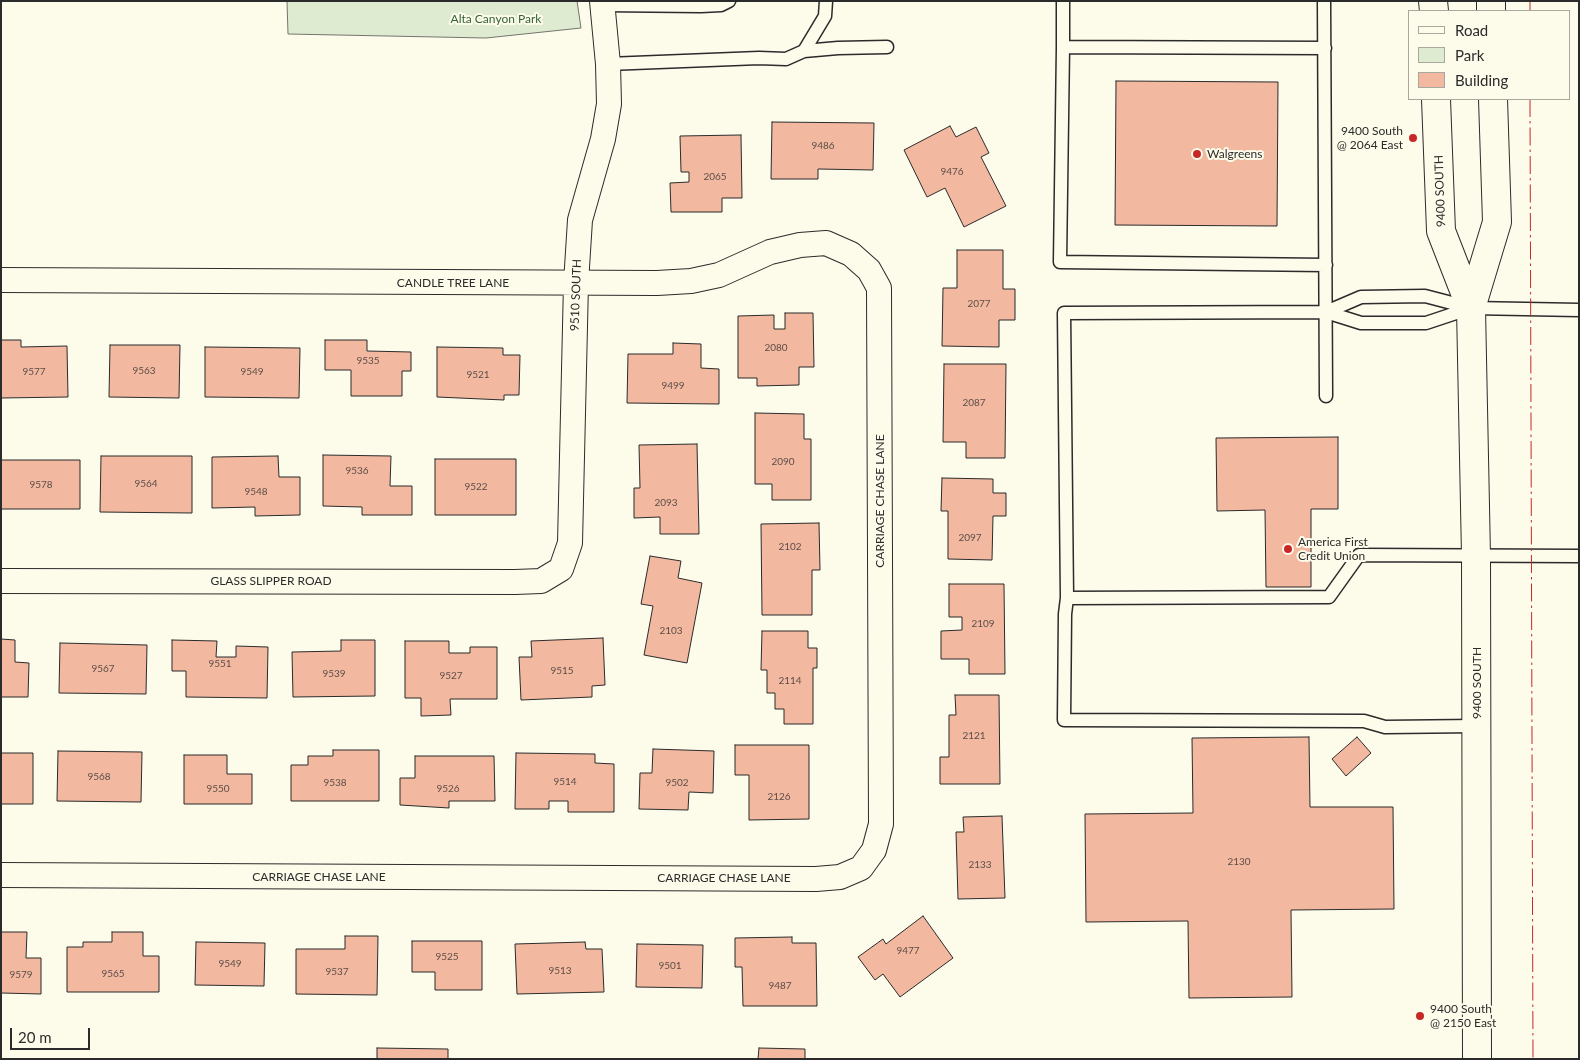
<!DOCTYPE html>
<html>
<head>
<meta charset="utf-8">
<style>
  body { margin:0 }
  #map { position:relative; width:1580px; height:1060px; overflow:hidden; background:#fdfbea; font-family:Lato,sans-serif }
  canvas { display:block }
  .frame { position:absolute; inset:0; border:2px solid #2b2b2b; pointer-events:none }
  .legend { position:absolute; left:1408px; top:10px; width:162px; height:90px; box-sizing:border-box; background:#fdfbea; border:1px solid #a9a89e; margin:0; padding:6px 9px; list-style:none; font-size:15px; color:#2b2b2b }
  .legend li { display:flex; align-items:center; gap:10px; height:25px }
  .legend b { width:25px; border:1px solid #a9a89e }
  .scale { position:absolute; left:10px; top:1028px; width:80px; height:22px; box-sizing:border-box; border:2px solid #2b2b2b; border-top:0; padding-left:6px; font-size:15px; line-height:18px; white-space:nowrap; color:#2b2b2b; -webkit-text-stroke:4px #fdfbea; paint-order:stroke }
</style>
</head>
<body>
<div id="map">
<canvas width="1580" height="1060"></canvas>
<div class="frame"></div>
<ul class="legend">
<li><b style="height:6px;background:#fdfbea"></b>Road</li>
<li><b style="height:14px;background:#deebd1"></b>Park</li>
<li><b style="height:14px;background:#f2b8a0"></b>Building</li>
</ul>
<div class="scale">20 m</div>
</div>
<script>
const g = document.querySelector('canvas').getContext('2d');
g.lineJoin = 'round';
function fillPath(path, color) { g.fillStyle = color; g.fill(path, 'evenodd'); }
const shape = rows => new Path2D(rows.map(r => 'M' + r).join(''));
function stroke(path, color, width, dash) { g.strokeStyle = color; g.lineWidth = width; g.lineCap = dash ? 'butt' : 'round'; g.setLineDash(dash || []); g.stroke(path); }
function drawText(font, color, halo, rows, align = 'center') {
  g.font = font + ' Lato,sans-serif'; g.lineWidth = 4; g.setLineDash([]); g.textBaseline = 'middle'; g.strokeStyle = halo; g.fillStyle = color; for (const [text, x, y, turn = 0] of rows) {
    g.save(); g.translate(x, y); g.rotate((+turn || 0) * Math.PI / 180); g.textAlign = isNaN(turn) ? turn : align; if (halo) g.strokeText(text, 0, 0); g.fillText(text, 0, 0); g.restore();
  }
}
const green = shape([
  [287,1,577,1,581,28,486,38,288,34,287,1]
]);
const building = shape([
  [1116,81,1278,82,1277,226,1115,225,1116,81],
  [772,122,874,123,873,170,818,169,818,179,771,179,772,122],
  [950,126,956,137,976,127,989,153,981,157,1006,206,964,227,945,188,927,197,904,150,950,126],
  [741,135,742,198,722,198,722,212,671,212,670,183,689,182,689,172,681,172,680,136,741,135],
  [957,250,1003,250,1003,289,1015,289,1015,320,999,320,999,347,942,346,943,288,957,288,957,250],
  [785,313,813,313,814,367,799,367,799,385,757,386,757,378,738,378,738,316,774,315,774,329,785,329,785,313],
  [1,340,21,340,21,347,67,346,68,397,1,398,1,340],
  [325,340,367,340,367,351,411,352,411,371,402,371,402,396,351,396,351,370,325,370,325,340],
  [673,343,701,344,701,368,719,369,719,404,627,403,628,354,673,354,673,343],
  [110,345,180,345,179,398,109,397,110,345],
  [205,347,300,348,299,398,205,397,205,347],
  [437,347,503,348,503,355,520,355,519,395,504,395,504,400,437,397,437,347],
  [944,364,1006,364,1005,458,966,458,966,442,943,442,944,364],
  [755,413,804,414,804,439,811,439,811,500,772,500,772,484,755,484,755,413],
  [1338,437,1338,509,1311,509,1311,587,1266,587,1265,510,1217,511,1216,438,1338,437],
  [697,444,699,534,660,534,660,517,634,518,634,488,640,488,639,445,697,444],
  [323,455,391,456,390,486,412,486,412,515,362,515,362,507,323,506,323,455],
  [101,456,192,456,192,513,100,512,101,456],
  [278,456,279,477,300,477,300,515,255,516,255,507,212,508,212,457,278,456],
  [435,459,516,459,516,515,435,515,435,459],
  [1,460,80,460,80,509,1,509,1,460],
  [942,478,993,479,993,493,1006,493,1006,516,993,516,992,560,948,559,948,511,941,511,942,478],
  [819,523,820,570,812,570,812,615,762,615,761,524,819,523],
  [650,556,681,561,678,578,702,583,687,663,644,655,653,606,641,604,650,556],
  [949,584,1004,584,1005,674,969,674,969,659,941,659,941,631,962,630,962,617,949,617,949,584],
  [762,631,808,631,808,648,817,648,817,668,813,668,813,724,784,724,784,709,775,709,775,693,767,693,767,670,761,670,762,631],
  [603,638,605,685,592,686,592,697,521,700,519,657,532,657,531,641,603,638],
  [1,639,15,640,15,662,29,663,28,697,1,697,1,639],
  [172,640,217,641,216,657,236,657,236,646,268,647,267,698,186,697,186,671,172,671,172,640],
  [341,640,375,640,375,696,293,697,292,652,341,651,341,640],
  [405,641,449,641,449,653,470,653,470,647,497,647,497,699,450,699,451,715,421,716,421,698,405,698,405,641],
  [60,643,147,645,146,694,59,693,60,643],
  [955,695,999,695,1000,784,940,784,940,757,949,757,949,715,956,715,955,695],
  [1309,737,1310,807,1393,807,1394,909,1291,910,1292,997,1189,998,1188,921,1086,922,1085,814,1193,813,1192,738,1309,737],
  [1357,737,1371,753,1346,776,1332,759,1357,737],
  [735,745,809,745,809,819,749,820,749,775,735,775,735,745],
  [653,749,714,751,713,793,689,792,688,810,639,809,640,773,652,773,653,749],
  [333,750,379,750,379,801,291,801,291,765,308,765,308,756,333,756,333,750],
  [58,751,142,752,141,802,57,801,58,751],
  [1,753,33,753,33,804,1,804,1,753],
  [516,753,595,754,595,763,614,764,614,812,568,812,568,801,549,801,549,809,515,809,516,753],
  [184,755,227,755,227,774,252,774,252,804,184,804,184,755],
  [415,756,494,756,495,801,449,801,449,808,400,805,400,778,415,778,415,756],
  [1002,816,1005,898,958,899,956,832,964,832,963,817,1002,816],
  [923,916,953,958,900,997,883,974,875,980,858,957,883,939,886,944,923,916],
  [1,932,27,932,26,958,41,958,41,994,1,993,1,932],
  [112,932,143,932,143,956,159,956,159,992,67,992,67,947,83,947,83,942,112,942,112,932],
  [345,936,378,936,377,995,296,994,296,949,345,949,345,936],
  [792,937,792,943,816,943,817,1006,743,1006,742,967,735,967,735,938,792,937],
  [412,941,482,941,482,990,435,990,435,972,412,972,412,941],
  [196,942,265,943,264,986,195,985,196,942],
  [585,942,586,949,602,949,604,992,517,994,515,944,585,942],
  [637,944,703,945,702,988,636,987,637,944],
  [377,1048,448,1049,448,1059,377,1059,377,1048],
  [759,1048,805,1049,805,1059,758,1059,759,1048]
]);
const lane = shape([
  [1324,1,1326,396],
  [602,5,701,6,721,5,729,1],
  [1063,47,1063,1],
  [1325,48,1063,47,1060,262,1326,265],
  [804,51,838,48,887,47],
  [608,64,759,58,786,59,804,51,825,16,826,1],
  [1471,308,1426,323,1361,323,1326,312,1064,313,1067,598,1329,597,1359,555,1579,556],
  [1326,312,1361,297,1425,296,1471,308,1579,310],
  [1067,598,1065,614,1064,720,1364,721,1385,727,1477,726]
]);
const street = shape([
  [1,280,657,283,691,281,719,275,770,252,800,245,826,243,851,254,869,270,879,288,881,824,874,850,861,868,840,877,816,879,1,875],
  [1,581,515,582,541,581,561,569,570,543,576,283,580,220,603,139,609,104,608,64,602,1]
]);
const secondary = shape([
  [1433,1,1434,11],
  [1491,1,1491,11],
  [1436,99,1441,231,1471,308],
  [1477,1059,1476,556,1471,308,1497,222,1493,99]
]);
const power = shape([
  [1530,1,1530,11],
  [1530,99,1533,1059]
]);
const markers = [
  [1413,138,5,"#c62828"],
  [1197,154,5,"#c62828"],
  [1288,549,5,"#c62828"],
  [1420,1016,5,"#c62828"]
];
const numberNames = [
  ["9486",823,146],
  ["9476",952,172],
  ["2065",715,177],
  ["2077",979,304],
  ["2080",776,348],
  ["9535",368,361],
  ["9563",144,371],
  ["9577",34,372],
  ["9549",252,372],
  ["9521",478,375],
  ["9499",673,386],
  ["2087",974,403],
  ["2090",783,462],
  ["9536",357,471],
  ["9564",146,484],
  ["9578",41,485],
  ["9522",476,487],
  ["9548",256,492],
  ["2093",666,503],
  ["2097",970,538],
  ["2102",790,547],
  ["2109",983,624],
  ["2103",671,631],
  ["9551",220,664],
  ["9567",103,669],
  ["9515",562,671],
  ["9539",334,674],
  ["9527",451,676],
  ["2114",790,681],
  ["2121",974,736],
  ["9568",99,777],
  ["9514",565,782],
  ["9538",335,783],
  ["9502",677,783],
  ["9550",218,789],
  ["9526",448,789],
  ["2126",779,797],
  ["2130",1239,862],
  ["2133",980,865],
  ["9477",908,951],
  ["9525",447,957],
  ["9549",230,964],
  ["9501",670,966],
  ["9513",560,971],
  ["9537",337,972],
  ["9565",113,974],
  ["9579",21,975],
  ["9487",780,986]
];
const parkNames = [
  ["Alta Canyon Park",496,19]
];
const poiNames = [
  ["9400 South",1403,131,"right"],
  ["@ 2064 East",1403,145,"right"],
  ["Walgreens",1207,154],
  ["America First",1298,542],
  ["Credit Union",1298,556],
  ["9400 South",1430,1009],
  ["@ 2150 East",1430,1023]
];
const streetNames = [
  ["9400 SOUTH",1440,191,-92],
  ["CANDLE TREE LANE",453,283],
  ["9510 SOUTH",576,295,-88],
  ["CARRIAGE CHASE LANE",880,501,-90],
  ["GLASS SLIPPER ROAD",271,581],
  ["9400 SOUTH",1477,683,-90],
  ["CARRIAGE CHASE LANE",319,877],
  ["CARRIAGE CHASE LANE",724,878]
];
fillPath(green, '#deebd1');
stroke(green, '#74746e', 1);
fillPath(building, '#f2b8a0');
stroke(building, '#2b2b2b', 1);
stroke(lane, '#2b2b2b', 15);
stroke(street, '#2b2b2b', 26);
stroke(secondary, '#2b2b2b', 30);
stroke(lane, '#fdfbea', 12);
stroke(street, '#fdfbea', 24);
stroke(secondary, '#fdfbea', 28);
stroke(power, '#c62828', 1, [18, 4, 2.5, 4]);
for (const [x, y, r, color] of markers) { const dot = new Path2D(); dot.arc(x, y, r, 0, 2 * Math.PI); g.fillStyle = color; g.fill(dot); stroke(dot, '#fdfbea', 2); }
drawText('10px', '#5d4e48', null, numberNames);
drawText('12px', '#34623c', '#fdfbea', parkNames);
drawText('12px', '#2b2b2b', '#fdfbea', poiNames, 'left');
drawText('12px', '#2b2b2b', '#fdfbea', streetNames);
</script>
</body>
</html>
